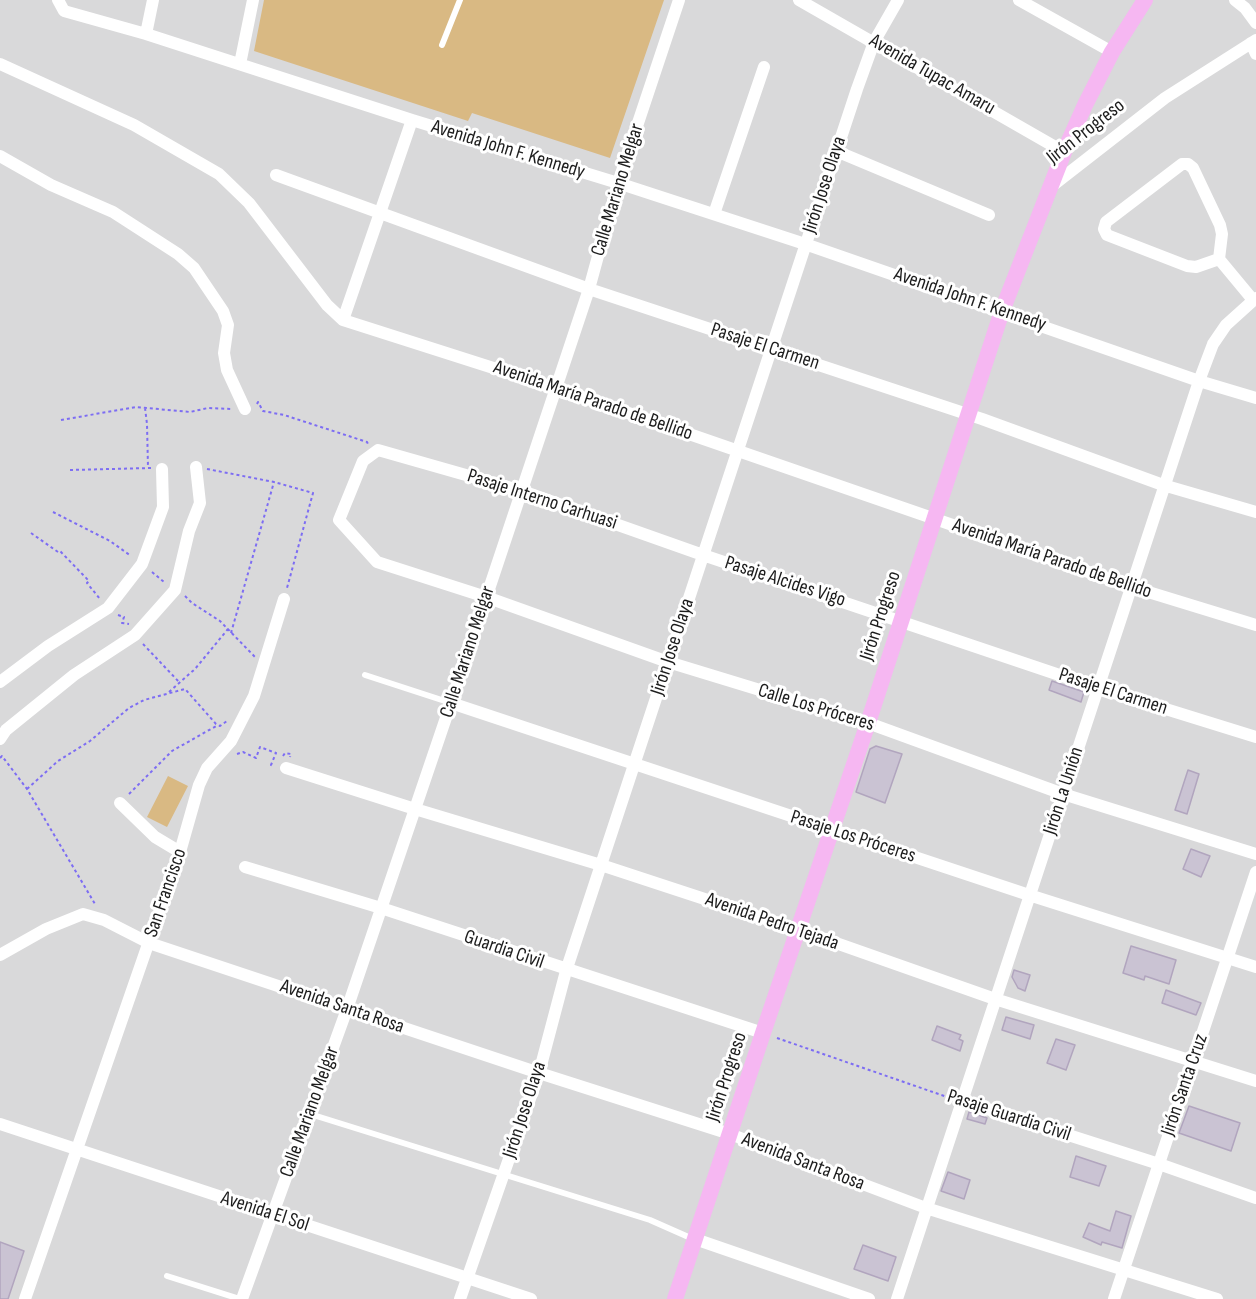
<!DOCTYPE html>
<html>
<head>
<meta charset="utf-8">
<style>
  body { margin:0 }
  canvas { display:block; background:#eae2ed }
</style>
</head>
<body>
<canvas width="1256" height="1299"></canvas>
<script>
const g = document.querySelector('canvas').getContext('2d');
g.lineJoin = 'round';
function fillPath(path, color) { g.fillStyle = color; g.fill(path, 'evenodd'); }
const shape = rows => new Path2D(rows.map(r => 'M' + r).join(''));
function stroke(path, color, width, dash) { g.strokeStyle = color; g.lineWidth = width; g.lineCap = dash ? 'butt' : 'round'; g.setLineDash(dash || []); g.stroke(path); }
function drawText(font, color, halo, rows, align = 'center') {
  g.font = font + ' "Sofia Sans Condensed",sans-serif'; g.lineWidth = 6; g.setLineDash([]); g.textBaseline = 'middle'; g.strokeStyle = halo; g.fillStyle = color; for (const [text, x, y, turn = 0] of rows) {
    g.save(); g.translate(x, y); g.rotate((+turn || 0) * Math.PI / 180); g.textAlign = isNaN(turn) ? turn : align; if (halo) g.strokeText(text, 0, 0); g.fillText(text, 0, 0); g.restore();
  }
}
const residential = shape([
  [0,0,1256,0,1256,1299,0,1299]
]);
const pitch = shape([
  [264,0,664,0,610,158,472,113,468,121,254,51],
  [168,776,188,786,167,827,147,817]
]);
const building = shape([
  [1052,681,1084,692,1081,702,1049,690,1052,681],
  [876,746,902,754,885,803,856,792,870,749,876,746],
  [1188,770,1199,774,1187,814,1175,810,1188,770],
  [1191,849,1210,856,1201,877,1183,869,1191,849],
  [1131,946,1176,960,1169,984,1145,976,1144,980,1123,973,1131,946],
  [1014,970,1030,975,1025,991,1018,988,1012,977,1014,970],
  [1166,990,1201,1003,1196,1015,1162,1003,1166,990],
  [1006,1017,1034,1025,1030,1039,1002,1030,1006,1017],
  [937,1026,961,1035,959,1039,963,1041,960,1051,932,1040,937,1026],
  [1056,1039,1075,1045,1066,1070,1047,1063,1056,1039],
  [1189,1106,1240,1123,1231,1151,1179,1133,1189,1106],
  [969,1112,987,1118,985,1124,967,1119,969,1112],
  [1076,1156,1106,1166,1099,1186,1070,1177,1076,1156],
  [948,1172,970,1180,964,1199,941,1191,948,1172],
  [1116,1211,1131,1216,1122,1248,1102,1242,1101,1245,1083,1237,1089,1223,1110,1231,1116,1211],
  [0,1242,24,1251,8,1299,0,1299,0,1242],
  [863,1245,896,1257,888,1281,854,1269,863,1245]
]);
const path = shape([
  [257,404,258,402,263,411,284,415,367,442,368,444],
  [145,408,147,424,148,467],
  [61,420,136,407,190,412,208,408,231,409],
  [207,469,274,482,313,493,287,588],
  [70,470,151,468],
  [53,512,110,541,131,556],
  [31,533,58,552,60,551,89,581,87,583,100,599],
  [152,572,164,582],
  [185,596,192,603,220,621,255,657],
  [118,615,124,617,122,623,129,624],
  [231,633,274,482],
  [143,644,180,683],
  [169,692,195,669,228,629],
  [237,754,243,752,256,758,260,747,276,753,271,765,274,766],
  [283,756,285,753,291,754,290,757],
  [0,758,2,756,27,789,95,904],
  [27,789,58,761,90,741,129,708,144,700,185,689,216,724,220,726,227,721],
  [129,794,172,751,218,725],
  [777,1038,950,1098]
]);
const lane = shape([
  [442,45,460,0],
  [365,675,451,703],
  [310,1114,650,1220,693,1239],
  [167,1276,240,1299]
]);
const street = shape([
  [58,0,64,11,146,34,412,120,618,183,805,244,1199,381,1256,398],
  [799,0,1064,152],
  [1019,0,1112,52],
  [1235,0,1245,8,1256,23],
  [146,34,153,0],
  [1251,43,1256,54],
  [0,64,134,125,219,174,249,203,327,305,343,320,556,388,1132,587,1256,625],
  [240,64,253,0],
  [836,151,989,215],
  [0,156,51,185,113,212,178,254,194,268,223,311,228,325,224,353,227,370,245,409],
  [276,175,589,289,982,419,1163,485,1256,512],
  [1052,186,1165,98,1256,40],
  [714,214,764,67],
  [1219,259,1196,267,1187,266,1107,235,1104,229,1106,222,1182,164,1188,164,1193,168,1220,225,1222,234,1219,259,1253,300],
  [343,320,412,120],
  [0,682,48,646,108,608,142,564,163,507,162,469],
  [451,703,1029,895,1256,967],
  [1256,737,1098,688,703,555,522,491,378,450,363,461,339,520,377,562,486,597,668,662,868,723,1063,794,1256,854],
  [0,739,6,730,74,675,135,635,175,590,189,531,200,503,196,467],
  [286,768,415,809,601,865,799,930,995,999,1256,1081],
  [120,803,155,837,180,852],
  [245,867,381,908,763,1033],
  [0,955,46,929,83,914,104,920,149,943,539,1073,730,1134,926,1208,1217,1299],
  [962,1101,1159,1164,1256,1198],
  [0,1124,531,1299],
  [695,1239,869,1299],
  [25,1299,180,852,199,785,207,768,231,741,254,696,284,599],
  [242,1299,347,1009,451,703,589,289,618,183,679,0],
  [460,1299,539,1073,566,971,857,89,874,42,898,0],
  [897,1299,1199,381,1213,344,1226,325,1256,298],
  [1114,1299,1256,872]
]);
const secondary = shape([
  [675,1299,763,1033,868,723,1002,311,1064,152,1085,105,1112,52,1145,0]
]);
const streetNames = [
  ["Avenida Tupac Amaru",932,75,30],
  ["Jirón Progreso",1086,132,-38],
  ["Avenida John F. Kennedy",508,150,17],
  ["Jirón Jose Olaya",825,185,-72],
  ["Calle Mariano Melgar",618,190,-73],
  ["Avenida John F. Kennedy",970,300,19],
  ["Pasaje El Carmen",765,347,18],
  ["Avenida María Parado de Bellido",593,401,19],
  ["Pasaje Interno Carhuasi",542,500,18],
  ["Avenida María Parado de Bellido",1052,559,19],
  ["Pasaje Alcides Vigo",785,582,18],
  ["Jirón Progreso",881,616,-72],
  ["Jirón Jose Olaya",673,647,-72],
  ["Calle Mariano Melgar",468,652,-72],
  ["Pasaje El Carmen",1113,692,18],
  ["Calle Los Próceres",816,708,17],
  ["Jirón La Unión",1064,791,-72],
  ["Pasaje Los Próceres",853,837,18],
  ["San Francisco",166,893,-71],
  ["Avenida Pedro Tejada",772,922,19],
  ["Guardia Civil",504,950,19],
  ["Avenida Santa Rosa",342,1007,19],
  ["Jirón Progreso",727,1077,-72],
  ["Jirón Santa Cruz",1185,1085,-71],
  ["Jirón Jose Olaya",525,1110,-72],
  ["Calle Mariano Melgar",310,1112,-70],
  ["Pasaje Guardia Civil",1009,1116,18],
  ["Avenida Santa Rosa",803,1162,21],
  ["Avenida El Sol",265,1212,18]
];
fillPath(residential, '#d9d9da');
fillPath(pitch, '#d9b983');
fillPath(building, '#cac3d3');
stroke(building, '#b1a5be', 1.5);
stroke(path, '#7d6df3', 2, [3, 3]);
stroke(lane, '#fff', 6);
stroke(street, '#fff', 12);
stroke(secondary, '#f6b7f2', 16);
drawText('20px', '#1c1c1c', '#fff', streetNames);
</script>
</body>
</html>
